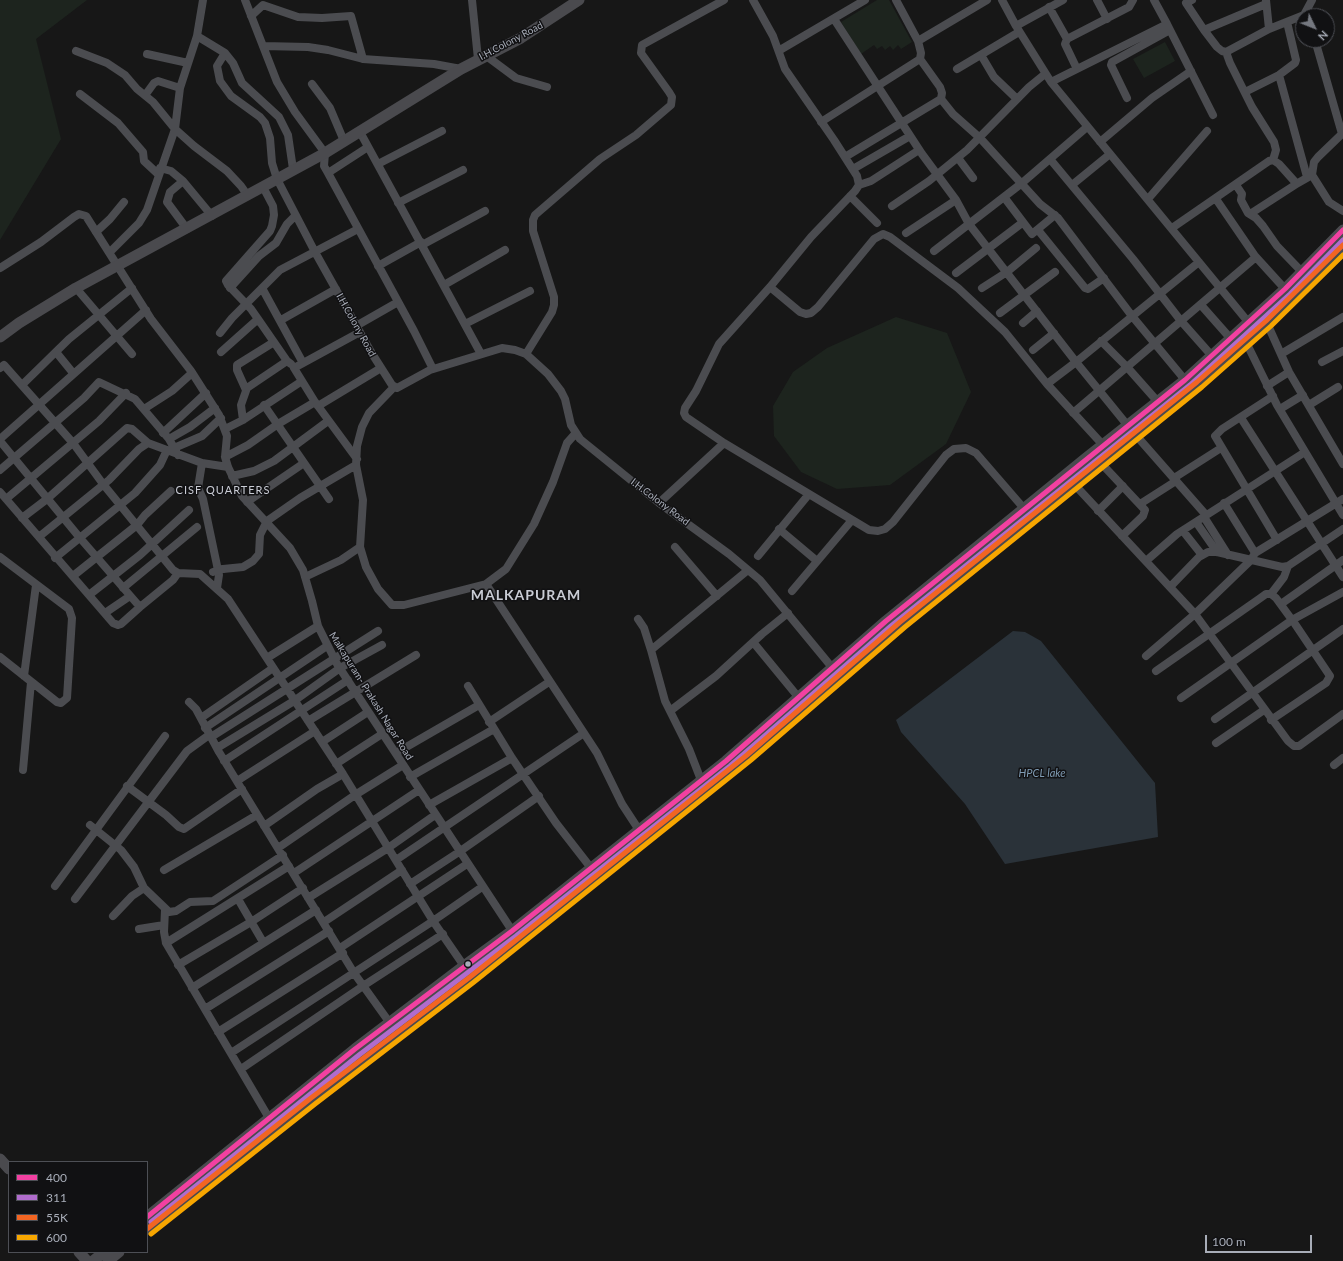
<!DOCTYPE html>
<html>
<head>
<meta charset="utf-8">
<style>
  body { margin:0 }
  #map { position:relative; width:1343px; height:1261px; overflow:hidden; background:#171717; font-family:Lato,sans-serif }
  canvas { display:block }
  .legend { position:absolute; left:8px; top:1161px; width:140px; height:92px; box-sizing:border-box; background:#111113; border:1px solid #4d4f55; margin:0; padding:5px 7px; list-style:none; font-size:12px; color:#a8adb8 }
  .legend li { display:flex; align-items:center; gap:8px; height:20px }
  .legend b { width:20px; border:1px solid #4d4f55 }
  .north { position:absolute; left:1295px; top:8px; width:40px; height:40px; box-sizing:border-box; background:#111113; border:1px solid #4d4f55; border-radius:50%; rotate:133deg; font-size:11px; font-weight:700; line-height:16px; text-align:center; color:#a8adb8 }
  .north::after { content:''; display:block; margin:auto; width:14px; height:18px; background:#757880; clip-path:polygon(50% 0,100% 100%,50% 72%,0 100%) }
  .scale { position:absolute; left:1205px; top:1235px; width:107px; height:18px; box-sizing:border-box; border:2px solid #a8adb8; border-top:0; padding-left:5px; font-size:12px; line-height:14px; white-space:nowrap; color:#a8adb8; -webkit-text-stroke:3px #111113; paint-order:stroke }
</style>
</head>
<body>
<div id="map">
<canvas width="1343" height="1261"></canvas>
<ul class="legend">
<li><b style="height:5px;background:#f240a1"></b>400</li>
<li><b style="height:5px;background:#b06ccc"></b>311</li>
<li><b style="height:5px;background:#f26522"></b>55K</li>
<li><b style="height:5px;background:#f7a600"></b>600</li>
</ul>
<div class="north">N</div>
<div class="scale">100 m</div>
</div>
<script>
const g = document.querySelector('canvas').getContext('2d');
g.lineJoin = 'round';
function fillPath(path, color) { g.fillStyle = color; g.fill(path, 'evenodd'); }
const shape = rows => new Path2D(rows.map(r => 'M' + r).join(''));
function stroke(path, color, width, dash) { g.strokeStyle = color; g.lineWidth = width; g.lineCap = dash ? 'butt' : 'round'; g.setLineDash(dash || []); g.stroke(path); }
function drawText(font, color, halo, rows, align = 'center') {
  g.font = font + ' Lato,sans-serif'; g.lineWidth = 3; g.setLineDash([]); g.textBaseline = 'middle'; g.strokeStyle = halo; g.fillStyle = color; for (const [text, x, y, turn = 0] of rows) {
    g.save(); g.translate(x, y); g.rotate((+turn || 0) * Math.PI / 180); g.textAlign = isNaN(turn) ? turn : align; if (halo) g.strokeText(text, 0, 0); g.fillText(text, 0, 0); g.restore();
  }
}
const green = shape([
  [0,0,87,0,36,39,61,139,0,240],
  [877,0,889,0,912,42,901,49,898,45,893,50,890,46,885,50,882,46,877,49,874,45,861,54,841,22],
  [1165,42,1175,61,1144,78,1133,59],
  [896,317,947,333,971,392,946,444,890,485,837,489,801,472,774,436,773,406,793,372,827,348]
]);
const water = shape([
  [1013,631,1025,632,1041,641,1155,783,1158,837,1005,864,965,804,901,732,896,720]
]);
const street = shape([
  [203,0,197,36,180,88,175,129,194,146,227,171,241,186,248,196],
  [245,0,277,82,295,112,325,153,324,166,328,173],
  [472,0,478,59],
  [753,0,773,36,785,69,834,140,857,176,859,185,855,191,811,237,770,287,719,344,696,391,685,408,684,413,686,417,724,443,869,530,878,531,885,529,893,522,946,455,954,449,966,448,976,453,1027,512],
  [896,0,918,41,987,0],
  [1002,0,1016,26,1051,82,1249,323],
  [1097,0,1107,19],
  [1154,0,1167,24],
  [1192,0,1186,3,1204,30,1217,47,1222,51,1226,52,1269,29,1304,15,1312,0],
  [1266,0,1269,29],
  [1049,7,1067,39],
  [251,16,263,5,298,17,322,18,351,16,363,59],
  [834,19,922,154,956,200,969,224,1076,362,1128,426],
  [1016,26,1063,0],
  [1204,30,1266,4],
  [197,36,225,53,233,63,242,83,279,117,288,135,293,169],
  [1315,40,1342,134],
  [918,41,921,53,920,59,940,87,942,93,941,99,953,114,980,138,1040,204,1058,218,1132,316,1185,380],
  [263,46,308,47,328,50,363,59,434,64,461,69],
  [780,50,865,0],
  [76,51,107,63,125,75,137,89,153,102,175,129,147,210,139,223,110,252],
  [1226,52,1230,63,1252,107,1274,142,1276,150,1273,160],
  [225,53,217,66,220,81,231,96,260,117,265,123,270,138,272,163,277,179,315,252,371,352,392,385,397,388,430,370,502,348,515,350,526,354,548,374,561,391,565,399,571,425,580,439,659,503,729,554,760,580,835,671],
  [147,54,188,63],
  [485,55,516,78,547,87],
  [981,55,994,77,1017,99],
  [957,69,1019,32],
  [1077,69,1065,44,1067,39,1129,7,1133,0],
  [1279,75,1307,177],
  [1051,82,1167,24,1213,115],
  [312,84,330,108,344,141],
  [1245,92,1279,75,1295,63,1296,60,1287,22],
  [80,94,118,123,143,152,144,161,158,174],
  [146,94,154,83,158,81,180,88],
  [1127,98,1111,65,1112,62,1170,30],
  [821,122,920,59],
  [360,132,481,354],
  [1343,133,1318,157,1314,162,1312,175,1329,202,1343,211],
  [1100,142,1152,98,1191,71],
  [368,147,328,173,414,331,433,369],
  [845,157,941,99],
  [958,158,973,178],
  [1050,159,1133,259,1181,321,1212,356],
  [378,164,442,131],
  [160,168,171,171,183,181,170,192,167,202,187,229],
  [853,169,910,136],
  [183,181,212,216],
  [859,185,871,181,919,150],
  [1072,185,1110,154],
  [1236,185,1242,194,1241,200,1248,213,1256,218,1263,226,1277,246,1302,272],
  [850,196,877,223],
  [1004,197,1032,234,1055,215],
  [1148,199,1207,131],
  [1216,199,1255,256,1285,289],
  [398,203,463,170],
  [892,206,929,181,967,150,1029,87,1045,74],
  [1250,214,1298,183],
  [1172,228,1269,161,1273,160,1279,164,1296,183,1298,183,1312,175],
  [1038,230,1085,288,1088,289,1104,278],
  [96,232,110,219,124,202],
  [906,233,956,200],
  [422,245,485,211],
  [934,251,1022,183,1087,127],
  [378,266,421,242],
  [0,268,41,242,74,217,79,214,86,216,151,319,191,371,219,415,227,436,225,457,228,467,242,496,290,548,303,570,312,601,318,626,337,664,515,935],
  [956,273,1022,223],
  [444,285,505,250],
  [770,287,800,312,806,314,811,313,818,307,874,239,883,234,890,237,958,288,1005,332,1047,384,1103,445],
  [76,288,132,354],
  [230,288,259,256,276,243,287,224,295,216],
  [262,288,303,363],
  [982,288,1007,272,1036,248],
  [1201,305,1231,339],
  [1000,313,1055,272],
  [258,319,251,309,228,285,226,281,270,231,272,226,274,215,273,206,263,187],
  [281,320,336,289],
  [1266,321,1289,372,1343,464],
  [1023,323,1037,311],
  [465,324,530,291],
  [356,326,398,302],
  [220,333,232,318,280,270,358,229],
  [1245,340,1277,405,1343,515],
  [1101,341,1127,367,1158,402],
  [1033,350,1054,333],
  [56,352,73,373],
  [221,352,258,319,287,361],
  [526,354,552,312,554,305,554,297,533,231,533,220,535,215,600,159,636,135,671,105,672,97,669,92,641,53,642,45,724,0],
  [1281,354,1343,317],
  [1322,362,1343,351],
  [0,368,4,365,73,443,103,484,173,570,178,573,200,574,228,599,343,774,433,921,464,966],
  [302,381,315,402],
  [1047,384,1076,362,1199,262],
  [22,385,69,339,132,288],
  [1267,386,1289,372],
  [246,390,237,370,237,365,274,342],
  [1273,396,1222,429,1215,436,1277,540],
  [264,405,329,499],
  [1309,405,1338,387],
  [318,406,357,459],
  [144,409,172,391,192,373],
  [1280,409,1303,395],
  [1073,413,1256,257],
  [1241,418,1343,577],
  [243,420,241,405,247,388,287,361,291,364],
  [225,429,243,420,302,381,294,368,360,332],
  [163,433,206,393],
  [1134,433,1206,515],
  [0,439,146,310],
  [169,439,190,427,215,408],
  [0,441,80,538,140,607,173,580,178,573],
  [174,448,202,436,221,418],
  [225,457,248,445,278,424,315,402,318,406,381,368],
  [1099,461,1145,510,1143,516,1122,536],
  [202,463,198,488,203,499,219,575,217,588],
  [0,470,84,398,99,382,135,399,169,439,178,455],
  [232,476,254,471,274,461,328,421],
  [1174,478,1221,448],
  [1073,483,1195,614,1288,741,1294,746,1299,746,1343,714],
  [0,492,113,623,118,625,121,624,140,607],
  [6,499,99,421,126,393],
  [247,502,304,463],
  [659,503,724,443],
  [1224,503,1255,553],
  [1140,504,1176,481],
  [1098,511,1123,486],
  [1204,517,1228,555],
  [22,518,47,499,127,428,132,429,148,443],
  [1196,522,1217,552],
  [779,529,817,561],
  [1183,531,1202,555],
  [40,536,109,480,139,449,148,443,202,463,228,467],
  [360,547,366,567,378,589,392,605,404,605,486,584,506,569,534,524,553,482,567,443,575,434],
  [675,547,717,596],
  [758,556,809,494],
  [0,557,69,609,72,618,67,698,61,703,57,702,0,657],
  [55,558,135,493,160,465,167,450],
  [1146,561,1177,534,1305,452],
  [223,569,243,567,253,561,259,554,260,535,267,521,300,498,356,465],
  [73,576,137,525,145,515,171,491],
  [305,577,341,560,360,547,363,500,356,465,357,446,362,427,369,413,394,387],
  [486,584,597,753,622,804,639,830],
  [1170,587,1199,557,1208,552,1217,552,1282,567,1288,566,1343,529],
  [123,588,197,527],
  [792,591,852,520],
  [1271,594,1284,577,1288,566],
  [89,595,140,555,189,510],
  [1281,604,1343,560],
  [105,613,130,596],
  [638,619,644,628,651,650,665,701,689,749,701,780],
  [753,642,799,698],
  [651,650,748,570],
  [1146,656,1195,614,1251,560,1255,553,1343,499],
  [267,658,318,626],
  [1156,671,1259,599,1266,594,1271,594,1276,598,1295,624,1330,676,1326,683,1271,720],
  [24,676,36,585],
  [468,686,512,758,556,823,591,868],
  [1181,698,1292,620,1343,592],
  [189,702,196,709,219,752,354,973,397,1033],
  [670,711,716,676,762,634,788,613],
  [201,718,273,668],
  [1215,719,1343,629],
  [308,721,416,655],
  [489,722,549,682],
  [205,728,327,646],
  [211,737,378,631],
  [322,742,368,712],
  [1216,743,1264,710],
  [217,748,294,701,340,668,382,645],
  [396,753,479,705],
  [224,761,348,680],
  [336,764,382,734],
  [1334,765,1343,758],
  [23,770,31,682],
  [410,777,494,729],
  [237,781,315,731],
  [127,786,166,815,179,827,184,829,242,789],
  [429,805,512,758],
  [90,825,121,850,134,867,144,888,169,912,176,911,190,902,213,901,283,855],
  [264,826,317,789,343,774],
  [278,848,355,795,403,765],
  [396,860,584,733],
  [164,870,257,815],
  [294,873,419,790],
  [410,884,459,852,539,796],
  [55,886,165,736],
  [308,898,388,848,435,815],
  [75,899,187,751,209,735],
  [238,899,263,942],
  [165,910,164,932,166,943,269,1118],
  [113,916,132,896,144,888],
  [324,922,402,870],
  [139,929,164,925],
  [166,943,289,866],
  [340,948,467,864],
  [178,965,251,922,303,888],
  [192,988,316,910],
  [205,1009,329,931],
  [218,1032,343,953],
  [231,1053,433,921,482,887],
  [241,1069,363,986,443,934]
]);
const secondary = shape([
  [0,337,19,323,76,288,325,153,461,69,521,38,579,0],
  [0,1159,9,1169],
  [147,1217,355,1049,464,966,512,931,726,761,886,621,1086,458,1185,380,1285,289,1343,230],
  [147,1229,311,1098,470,977,747,755,840,676,900,622,1197,382,1266,321,1343,245],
  [79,1252,87,1261],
  [93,1261,104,1252],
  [108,1261,119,1252]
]);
const streetBridge = shape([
  [213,572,223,569]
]);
const bus1 = shape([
  [147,1217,355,1049,512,931,726,761,886,621,1185,380,1285,289,1343,230]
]);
const bus2 = shape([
  [151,1222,359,1055,516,936,730,766,891,626,1190,385,1290,294,1343,240]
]);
const bus3 = shape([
  [147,1229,311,1098,470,977,747,755,900,622,1197,382,1266,321,1343,245]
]);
const bus4 = shape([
  [151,1234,315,1104,474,982,751,760,905,627,1202,387,1271,326,1343,255]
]);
const markers = [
  [468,964,3.5,"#a8adb8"]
];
const streetNames = [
  ["I.H.Colony Road",511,41,-28],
  ["I.H.Colony Road",356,325,61],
  ["I.H.Colony Road",660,502,37],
  ["Malkapuram- Prakash Nagar Road",371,696,58]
];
const neighbourhoodNames = [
  ["CISF QUARTERS",223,490]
];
const waterNames = [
  ["HPCL lake",1042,773]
];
const districtNames = [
  ["MALKAPURAM",526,595]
];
fillPath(green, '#1d241e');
fillPath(water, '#2a3239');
stroke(street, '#4b4c50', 8);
stroke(secondary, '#4a4a4e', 11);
stroke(streetBridge, '#4b4c50', 8);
stroke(bus1, '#f240a1', 5);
stroke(bus2, '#b06ccc', 5);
stroke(bus3, '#f26522', 5);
stroke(bus4, '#f7a600', 5);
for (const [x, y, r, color] of markers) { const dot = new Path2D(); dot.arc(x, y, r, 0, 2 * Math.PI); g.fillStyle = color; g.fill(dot); stroke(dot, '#111113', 1.5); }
drawText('10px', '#a8adb8', '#111113', streetNames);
g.letterSpacing = '1px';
drawText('11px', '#c9ccd4', '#111113', neighbourhoodNames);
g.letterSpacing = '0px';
drawText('italic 11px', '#7f9bb3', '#111113', waterNames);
g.letterSpacing = '1px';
drawText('bold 14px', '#c9ccd4', '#111113', districtNames);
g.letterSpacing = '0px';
</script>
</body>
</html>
